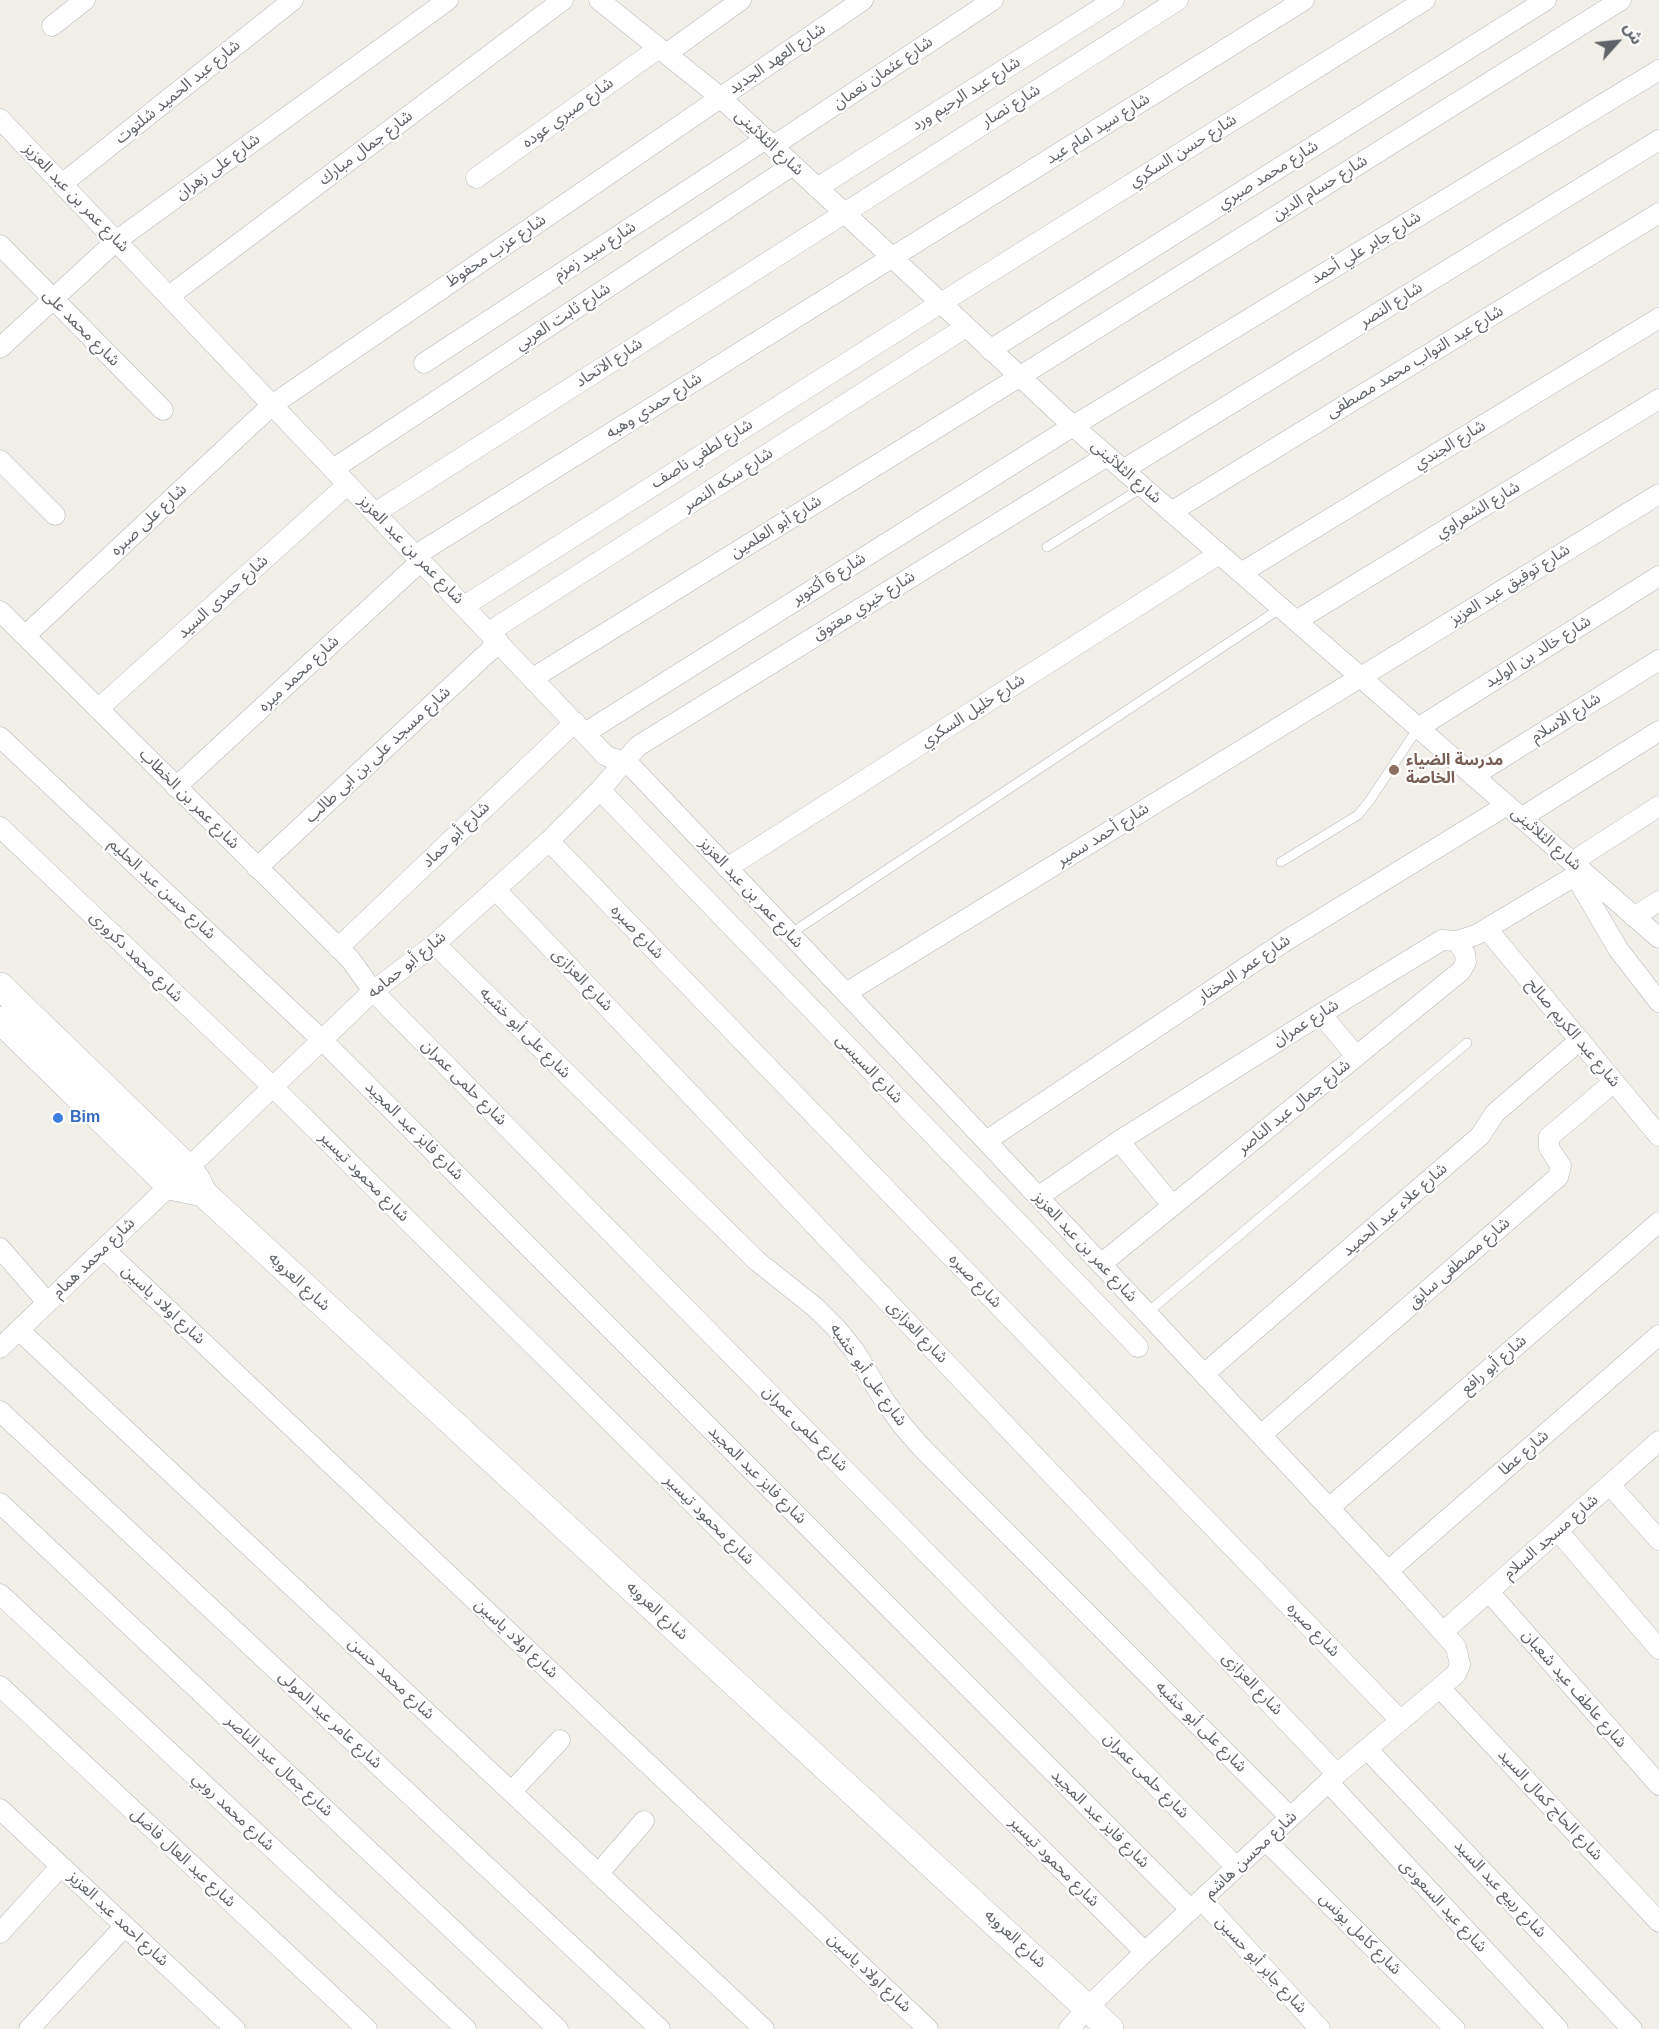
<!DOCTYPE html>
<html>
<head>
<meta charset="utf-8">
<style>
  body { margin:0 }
  #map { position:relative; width:1659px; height:2029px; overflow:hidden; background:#f1efe8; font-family:Helvetica,"Noto Sans Arabic",sans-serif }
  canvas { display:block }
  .north { position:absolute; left:1587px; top:12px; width:60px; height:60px; -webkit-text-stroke:4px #fff; paint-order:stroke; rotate:63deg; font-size:16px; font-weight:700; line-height:24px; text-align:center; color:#5f6368 }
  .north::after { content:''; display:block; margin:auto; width:21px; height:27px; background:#5f6368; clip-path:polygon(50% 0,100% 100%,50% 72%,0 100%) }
</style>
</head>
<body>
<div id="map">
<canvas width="1659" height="2029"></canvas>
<div class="north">ش</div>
</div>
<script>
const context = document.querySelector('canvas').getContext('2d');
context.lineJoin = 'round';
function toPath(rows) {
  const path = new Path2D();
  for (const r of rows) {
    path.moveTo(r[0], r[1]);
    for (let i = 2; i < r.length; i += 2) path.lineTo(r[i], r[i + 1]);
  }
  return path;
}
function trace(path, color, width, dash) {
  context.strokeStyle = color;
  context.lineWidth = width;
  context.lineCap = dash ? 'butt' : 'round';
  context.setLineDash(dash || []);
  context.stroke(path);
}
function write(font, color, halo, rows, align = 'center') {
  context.font = font + ' Helvetica,"Noto Sans Arabic",sans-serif';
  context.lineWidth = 4.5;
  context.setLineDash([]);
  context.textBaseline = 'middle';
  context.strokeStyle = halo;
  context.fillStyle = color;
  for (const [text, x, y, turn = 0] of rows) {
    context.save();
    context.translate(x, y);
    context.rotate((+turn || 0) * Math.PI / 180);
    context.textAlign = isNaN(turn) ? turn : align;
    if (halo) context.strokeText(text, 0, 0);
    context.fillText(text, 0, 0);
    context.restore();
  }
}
const lane = toPath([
  [1047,547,1143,487],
  [1281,862,1358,815,1370,800,1418,728],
  [790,934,1281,608],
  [1147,1313,1467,1043]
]);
const street = toPath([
  [599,0,720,97,1073,426,1659,938],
  [52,26,85,0],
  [666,54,741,0],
  [0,119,605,755,611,758,621,760,631,766,986,1141,1388,1571,1456,1647,1460,1665,1456,1674,1337,1774,1145,1952,1088,2007,1069,2029],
  [773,146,993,0],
  [476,178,659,48],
  [62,184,293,0],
  [817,188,1114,0],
  [0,245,163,410],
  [169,296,563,0],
  [0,348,116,241,448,0],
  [990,350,1546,0],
  [424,363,766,139],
  [0,460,55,515],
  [333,469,793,165],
  [1123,470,1659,140],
  [1171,512,1659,213],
  [375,513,1178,0],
  [416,555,1304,0],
  [1241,573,1659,318],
  [464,606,941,303,1425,0],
  [0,611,350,959,373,991,1236,1867],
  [1296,621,1659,399],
  [489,632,966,327],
  [25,636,272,405,863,0],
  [533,678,1019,377,1621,0],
  [98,709,348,484],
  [1418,728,1659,576],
  [585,733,1073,426,1659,70],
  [0,737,323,1041,1191,1910],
  [1473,776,1659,660],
  [176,787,421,561],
  [600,790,1138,1347],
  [1521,818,1659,731],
  [0,827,273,1087,1145,1952],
  [549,841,1401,1721],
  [1572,862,1659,806],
  [257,868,499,642],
  [727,868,1219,554],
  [1576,877,1618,949,1659,1002],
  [496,890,1337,1774],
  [1634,917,1659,901],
  [1487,929,1659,1136],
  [435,944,757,1261,816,1308,836,1328,854,1350,884,1400,902,1425,922,1448,1290,1817],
  [338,948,575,722],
  [846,993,1659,494],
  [1321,1014,1356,1056],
  [986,1141,1287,940,1507,805],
  [1119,1141,1172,1205],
  [1038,1197,1119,1141,1321,1014,1442,940,1457,941,1476,935,1583,871],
  [0,1248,47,1302],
  [104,1249,928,2029],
  [1101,1264,1461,971,1466,962,1465,954,1457,941],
  [19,1330,764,2029],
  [0,1348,373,991,435,944,549,841,600,790,638,746,1107,456],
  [1204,1374,1480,1136,1495,1113,1580,1040],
  [0,1411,660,2029],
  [1261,1435,1558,1177,1561,1166,1549,1148,1549,1137,1614,1082],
  [1610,1485,1659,1540],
  [0,1503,558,2029],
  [1329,1508,1659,1222],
  [1558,1531,1659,1649],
  [1388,1571,1659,1335],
  [1489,1592,1659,1785],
  [0,1594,466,2029],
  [1443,1632,1659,1441],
  [0,1686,367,2029],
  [1440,1688,1659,1922],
  [1367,1749,1632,2029],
  [1328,1782,1558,2029],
  [511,1792,560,1740],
  [0,1809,235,2029],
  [1265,1840,1455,2029],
  [598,1874,644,1821],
  [1202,1900,1320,2029],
  [0,1933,61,1866],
  [29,2029,125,1926]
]);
const secondary = toPath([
  [0,986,188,1168,197,1180,203,1193,1110,2029],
  [0,1020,170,1186,203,1193]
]);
trace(lane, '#b5b8bc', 10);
trace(street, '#b5b8bc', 21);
trace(secondary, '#b6babf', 28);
trace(lane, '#fff', 9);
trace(street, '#fff', 20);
trace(secondary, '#fff', 27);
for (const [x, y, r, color] of [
  [1394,770,6,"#8d6e63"],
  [58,1118,6,"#3f7fe0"]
]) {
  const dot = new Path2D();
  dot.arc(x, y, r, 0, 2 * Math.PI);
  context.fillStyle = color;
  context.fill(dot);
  trace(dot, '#fff', 2);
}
write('16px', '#5f6368', '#fff', [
  ["شارع العهد الجديد",777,59,-34],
  ["شارع عثمان نعمان",883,73,-34],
  ["شارع عبد الحميد شلتوت",178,92,-39],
  ["شارع عبد الرحيم ورد",966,94,-32],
  ["شارع نصار",1011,106,-32],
  ["شارع صبري عوده",568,113,-36],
  ["شارع سيد امام عيد",1098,129,-32],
  ["شارع الثلاثينى",769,143,43],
  ["شارع جمال مبارك",366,148,-37],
  ["شارع حسن السكري",1183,151,-32],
  ["شارع على زهران",218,167,-36],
  ["شارع محمد صبري",1268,175,-32],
  ["شارع حسام الدين",1320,188,-32],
  ["شارع عمر بن عبد العزيز",76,198,46],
  ["شارع جابر علي أحمد",1366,248,-31],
  ["شارع عزب محفوظ",496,251,-34],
  ["شارع سيد زمزم",595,251,-33],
  ["شارع النصر",1391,305,-32],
  ["شارع ثابت العربي",563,317,-33],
  ["شارع محمد على",81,328,45],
  ["شارع عبد التواب محمد مصطفى",1415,362,-31],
  ["شارع الاتحاد",609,363,-33],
  ["شارع حمدي وهبه",654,406,-32],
  ["شارع الجندي",1450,445,-31],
  ["شارع لطفي ناصف",702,454,-32],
  ["شارع الثلاثينى",1126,472,41],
  ["شارع سكه النصر",728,480,-33],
  ["شارع الشعراوي",1478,510,-31],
  ["شارع على صبره",149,520,-43],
  ["شارع أبو العلمين",776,527,-32],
  ["شارع عمر بن عبد العزيز",411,550,46],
  ["شارع 6 أكتوبر",829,579,-32],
  ["شارع توفيق عبد العزيز",1510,585,-32],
  ["شارع حمدى السيد",223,597,-42],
  ["شارع خيري معتوق",864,606,-32],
  ["شارع خالد بن الوليد",1538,652,-32],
  ["شارع محمد ميره",299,674,-43],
  ["شارع خليل السكري",973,711,-33],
  ["شارع الاسلام",1566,718,-32],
  ["شارع مسجد على بن ابى طالب",378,755,-43],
  ["شارع عمر بن الخطاب",189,799,45],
  ["شارع أبو حماد",456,835,-44],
  ["شارع أحمد سمير",1103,835,-32],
  ["شارع الثلاثينى",1546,839,41],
  ["شارع حسن عبد الحليم",162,889,43],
  ["شارع عمر بن عبد العزيز",751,893,47],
  ["شارع صبره",637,932,46],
  ["شارع محمد دكرورى",136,957,44],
  ["شارع أبو حمامه",407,965,-39],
  ["شارع عمر المختار",1244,969,-34],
  ["شارع العزازى",582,980,46],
  ["شارع عمران",1306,1023,-32],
  ["شارع على أبو خشبه",525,1033,45],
  ["شارع عبد الكريم صالح",1573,1033,50],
  ["شارع السيسى",869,1069,46],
  ["شارع حلمى عمران",464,1083,45],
  ["شارع جمال عبد الناصر",1294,1107,-39],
  ["شارع فايز عبد المجيد",414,1131,45],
  ["شارع محمود تيسير",364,1177,45],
  ["شارع علاء عبد الحميد",1395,1210,-41],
  ["شارع عمر بن عبد العزيز",1085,1247,47],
  ["شارع محمد همام",94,1258,-44],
  ["شارع مصطفى سابق",1459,1263,-41],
  ["شارع صبره",975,1281,46],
  ["شارع العروبه",299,1282,43],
  ["شارع اولاد ياسين",163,1305,43],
  ["شارع العزازى",917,1332,46],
  ["شارع أبو رافع",1494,1365,-41],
  ["شارع على أبو خشبه",868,1375,55],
  ["شارع حلمى عمران",805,1429,45],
  ["شارع عطا",1524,1453,-41],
  ["شارع فايز عبد المجيد",757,1475,45],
  ["شارع محمود تيسير",709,1520,45],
  ["شارع مسجد السلام",1551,1537,-41],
  ["شارع العروبه",657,1611,43],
  ["شارع صبره",1313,1630,46],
  ["شارع اولاد ياسين",516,1639,43],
  ["شارع محمد حسن",391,1679,43],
  ["شارع العزازى",1252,1684,46],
  ["شارع عاطف عيد شعبان",1574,1689,49],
  ["شارع عامر عبد المولى",330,1720,43],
  ["شارع على أبو خشبه",1201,1727,45],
  ["شارع جمال عبد الناصر",279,1766,43],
  ["شارع حلمى عمران",1146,1776,45],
  ["شارع الحاج كمال السيد",1550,1805,47],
  ["شارع محمد روبي",233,1812,43],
  ["شارع فايز عبد المجيد",1100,1819,45],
  ["شارع محسن هاشم",1251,1855,-43],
  ["شارع عبد العال فاضل",183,1858,43],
  ["شارع محمود تيسير",1054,1862,45],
  ["شارع ربيع عبد السيد",1500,1889,47],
  ["شارع عيد السعودى",1443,1906,47],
  ["شارع احمد عبد العزيز",118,1919,43],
  ["شارع كامل يونس",1360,1934,45],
  ["شارع العروبه",1015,1939,43],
  ["شارع جابر أبو حسين",1261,1965,47],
  ["شارع اولاد ياسين",869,1973,43]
]);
write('bold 16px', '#785e54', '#fff', [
  ["مدرسة الضياء",1406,761],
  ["الخاصة",1406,779]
], 'left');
write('bold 16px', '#366cbe', '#fff', [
  ["Bim",70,1118]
], 'left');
</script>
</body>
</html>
